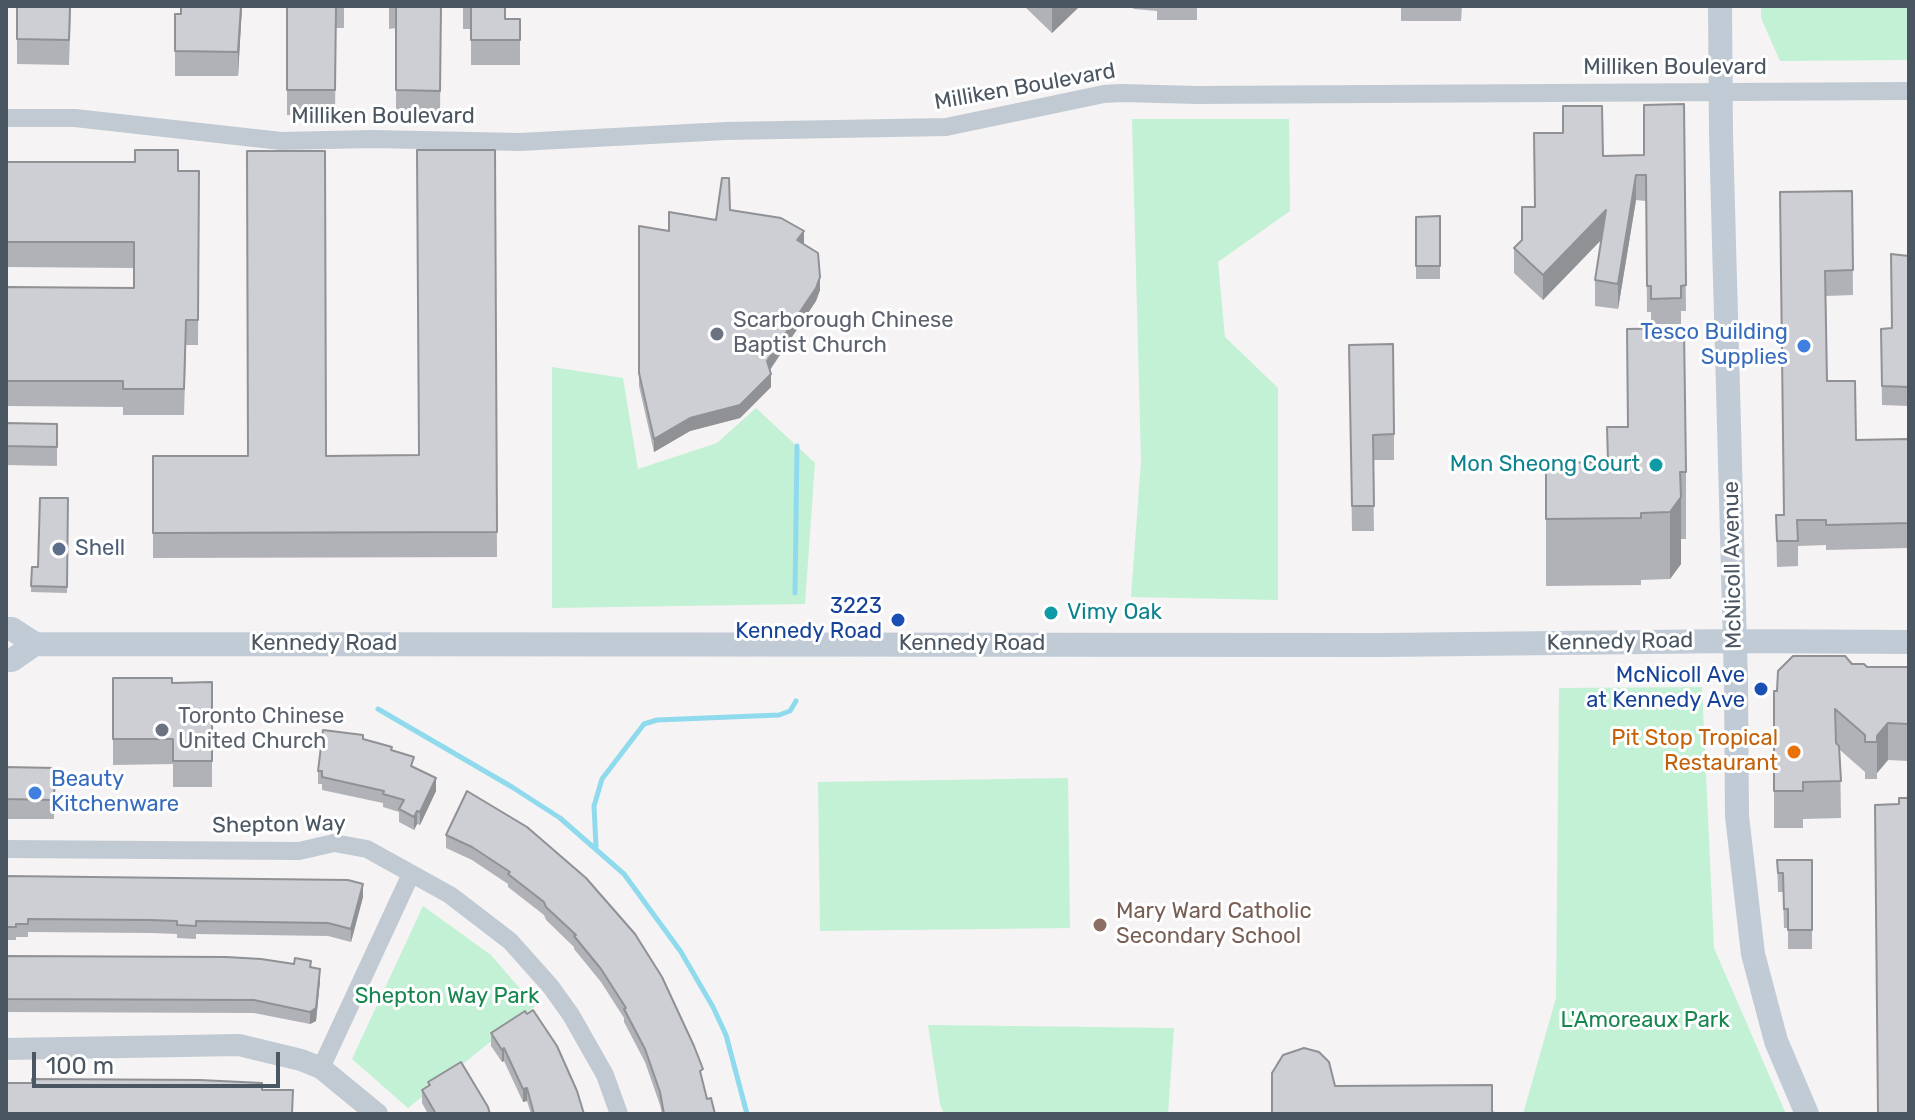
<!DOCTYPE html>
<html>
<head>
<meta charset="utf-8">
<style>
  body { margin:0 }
  #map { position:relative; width:1915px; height:1120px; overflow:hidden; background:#f5f3f3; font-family:Rubik,sans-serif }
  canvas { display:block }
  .frame { position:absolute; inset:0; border:8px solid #4a5661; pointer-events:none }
  .scale { position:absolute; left:32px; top:1052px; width:248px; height:36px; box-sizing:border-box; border:4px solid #4a5661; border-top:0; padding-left:10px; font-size:24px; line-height:28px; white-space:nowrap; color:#4a5661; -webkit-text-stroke:6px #fff; paint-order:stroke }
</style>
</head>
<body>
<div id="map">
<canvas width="1915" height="1120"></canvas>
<div class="frame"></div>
<div class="scale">100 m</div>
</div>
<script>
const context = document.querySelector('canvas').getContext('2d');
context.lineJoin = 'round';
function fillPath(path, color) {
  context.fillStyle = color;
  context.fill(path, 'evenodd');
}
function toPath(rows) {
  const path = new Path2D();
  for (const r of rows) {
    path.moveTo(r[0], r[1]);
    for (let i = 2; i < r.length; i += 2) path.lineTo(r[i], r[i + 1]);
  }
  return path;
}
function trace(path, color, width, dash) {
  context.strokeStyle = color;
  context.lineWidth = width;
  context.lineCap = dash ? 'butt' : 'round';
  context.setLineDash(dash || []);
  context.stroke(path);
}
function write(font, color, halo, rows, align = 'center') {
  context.font = font + ' Rubik,sans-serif';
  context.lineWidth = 6;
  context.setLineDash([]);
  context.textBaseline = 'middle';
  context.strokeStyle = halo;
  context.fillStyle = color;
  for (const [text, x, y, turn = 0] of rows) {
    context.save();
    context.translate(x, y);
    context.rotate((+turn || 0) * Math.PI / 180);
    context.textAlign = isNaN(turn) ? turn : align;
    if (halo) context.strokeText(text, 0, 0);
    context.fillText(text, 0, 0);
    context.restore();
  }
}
fillPath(toPath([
  [1761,6,1909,6,1909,60,1780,61,1761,18],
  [1132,119,1289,119,1290,211,1218,262,1225,337,1278,388,1278,600,1131,597,1141,461],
  [552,367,623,378,638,469,717,443,756,408,815,463,805,604,552,608],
  [1702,687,1714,948,1786,1114,1523,1114,1556,998,1559,688],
  [1068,778,1070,928,820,931,818,782],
  [423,906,491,955,535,1006,408,1108,352,1059],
  [928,1025,1174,1028,1168,1114,944,1114,940,1104]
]), '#c3f1d5');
trace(toPath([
  [795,593,797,446],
  [378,709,512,787,560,818,624,874,681,952,713,1007,726,1035,747,1114],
  [596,846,594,806,602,779,644,724,657,720,779,715,790,711,796,701]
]), '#90daee', 5);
trace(toPath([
  [6,118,75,118,281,141,372,139,520,142,726,131,946,127,1104,94,1121,93,1197,95,1909,91],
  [6,849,299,851,334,843,367,849,450,895,510,941,551,987,571,1015,605,1075,619,1114],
  [321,1068,411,874]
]), '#c1cad2', 18);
trace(toPath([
  [6,1049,239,1045,301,1060,321,1068,377,1114]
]), '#c1cad2', 22);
trace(toPath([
  [1720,6,1721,133,1736,682,1737,816,1753,954,1776,1041,1807,1114],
  [6,629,12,629,35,644],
  [6,660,12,660,35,644,1382,645,1735,641,1909,642]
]), '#c1cbd6', 24);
fillPath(toPath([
  [17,6,71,6,69,65,17,64],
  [181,6,242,6,238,76,175,76,175,14,181,14],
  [287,6,344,6,344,28,336,28,335,115,287,115],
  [389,6,441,6,440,116,396,116,396,28,389,29],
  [463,6,505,6,505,19,520,19,520,65,471,65,471,29,463,29],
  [1024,6,1080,6,1052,33],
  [1130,6,1261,6,1197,7,1197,20,1157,20,1157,11,1134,9],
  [1401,6,1462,6,1461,21,1401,21],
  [1684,104,1686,311,1681,311,1681,324,1651,324,1651,312,1647,312,1646,201,1636,200,1618,309,1595,306,1595,280,1601,240,1543,300,1514,273,1514,248,1522,240,1563,133,1603,156,1644,155],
  [495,150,497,557,153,558,153,456,418,455],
  [6,162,199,171,198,345,186,345,184,415,123,415,123,407,6,406,6,287,134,288,134,268,6,267],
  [1852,191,1853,295,1826,296,1827,381,1856,440,1909,439,1909,548,1826,550,1826,545,1798,546,1798,566,1777,567,1776,515,1784,515,1780,192],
  [730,210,804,244,820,290,816,301,770,370,771,387,740,418,690,431,654,452,639,386,639,226,669,231,716,220],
  [1440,216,1440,279,1416,279,1416,217],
  [1909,256,1909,406,1882,405,1881,329,1892,328],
  [1627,329,1686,472,1686,539,1681,539,1681,564,1670,579,1641,580,1641,585,1546,586,1546,463,1607,462,1627,427],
  [1349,345,1394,434,1394,460,1373,460,1374,531,1352,531],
  [6,423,57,424,57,466,6,465],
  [68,498,67,593,31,592,31,586,38,567],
  [1852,664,1867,667,1909,667,1909,761,1888,760,1877,773,1877,779,1865,779,1865,772,1840,750,1841,818,1803,819,1803,828,1774,828,1774,691,1777,691],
  [113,678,172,683,212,682,212,787,173,787,173,764,113,765],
  [363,739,392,751,414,767,436,791,420,825,417,824,414,830,399,822,399,812,383,807,383,803,322,790,322,784,318,784,318,771],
  [6,767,55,768,54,819,6,819],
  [467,791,703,1082,707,1099,715,1114,662,1114,660,1105,645,1062,624,1022,624,1018,601,982,574,949,574,947,546,920,544,915,508,887,508,884,472,860,446,848,446,835],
  [1777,860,1812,860,1812,949,1788,949,1788,928,1784,928,1783,892,1778,892],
  [6,876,363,897,351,942,328,936,196,934,196,939,177,938,177,934,151,933,28,932,28,937,16,937,16,940,6,940],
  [6,956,294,964,311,967,320,981,316,1021,310,1024,254,1013,6,1012],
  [491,1033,584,1114,531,1114,527,1101,523,1102,504,1061,502,1062,491,1046],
  [428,1082,490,1114,428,1114,422,1103,422,1090,428,1086]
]), '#b0b2b7');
fillPath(toPath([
  [241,6,242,6,238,76,238,52],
  [1053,6,1080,6,1052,33,1052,7],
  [1636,175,1636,200,1618,309,1618,284],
  [1606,210,1606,235,1543,300,1543,275],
  [804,231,804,244,797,240],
  [820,277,820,290,816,301,767,374,767,361],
  [771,374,771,387,740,418,690,431,654,452,654,439],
  [1681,497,1681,564,1670,579,1670,512],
  [1888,723,1888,760,1877,773,1877,736],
  [436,778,436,791,420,825,420,812],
  [417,811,417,824,414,830,414,817],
  [363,884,363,897,351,942,351,929],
  [320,969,320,981,316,1021,310,1024,310,1012],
  [504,1048,504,1061,502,1062,502,1050],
  [527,1088,527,1101,523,1102,523,1089]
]), '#909195');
const building = toPath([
  [17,6,70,6,69,40,17,39,17,6],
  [181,6,241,6,238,52,175,51,175,14,181,14,181,6],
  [287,6,336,6,335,90,287,90,287,6],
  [396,6,441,6,440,91,396,90,396,6],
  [471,6,505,6,505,19,520,19,520,40,471,40,471,6],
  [1684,104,1686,285,1681,286,1681,298,1651,299,1651,286,1647,286,1646,175,1636,175,1618,284,1595,280,1606,210,1543,275,1514,248,1522,240,1522,207,1535,207,1534,133,1563,133,1563,106,1602,106,1603,156,1644,155,1644,105,1684,104],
  [135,150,178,150,178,171,199,171,198,320,186,320,184,389,123,389,123,381,6,381,6,287,134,288,134,242,6,242,6,162,135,162,135,150],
  [417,150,495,150,497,532,153,533,153,456,248,456,247,151,325,151,326,456,419,455,417,150],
  [722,178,729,178,730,210,781,218,804,231,797,240,818,253,820,277,816,288,767,361,771,374,740,405,690,418,654,439,639,373,639,226,669,231,669,212,716,220,722,178],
  [1852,191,1853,270,1825,271,1827,381,1855,381,1856,440,1909,439,1909,523,1826,525,1826,520,1797,520,1798,541,1777,541,1776,515,1784,515,1780,192,1852,191],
  [1440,216,1440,266,1416,266,1416,217,1440,216],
  [1891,254,1909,256,1909,387,1882,386,1881,329,1892,328,1891,254],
  [1684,328,1686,472,1680,472,1681,497,1670,512,1641,513,1641,518,1546,519,1546,463,1608,462,1607,427,1628,427,1627,329,1684,328],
  [1393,344,1394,434,1373,435,1374,506,1352,506,1349,345,1393,344],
  [6,423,57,424,57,447,6,446,6,423],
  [40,498,68,498,67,587,31,586,32,567,38,567,40,498],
  [1793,656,1845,656,1852,664,1864,664,1867,667,1909,667,1909,724,1888,723,1877,736,1877,742,1865,742,1865,735,1835,709,1836,743,1839,746,1841,781,1803,782,1803,791,1774,791,1774,691,1777,691,1778,671,1793,656],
  [113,678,172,678,172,683,212,682,212,761,173,761,173,739,113,739,113,678],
  [323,730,363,735,363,739,392,747,391,750,414,757,411,766,436,778,420,812,417,811,414,817,399,809,404,800,383,794,384,791,322,777,322,771,318,771,323,730],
  [6,767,55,768,54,800,6,799,6,767],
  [467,791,527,827,586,878,635,934,662,977,694,1046,703,1069,700,1071,707,1099,711,1098,715,1114,664,1114,660,1092,645,1049,624,1009,626,1008,601,969,574,936,576,935,546,907,544,902,508,874,510,872,472,847,446,835,467,791],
  [1899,798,1909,798,1909,1114,1878,1114,1875,805,1899,804,1899,798],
  [1777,860,1812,860,1812,930,1788,930,1788,909,1784,909,1783,873,1778,873,1777,860],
  [6,876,348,880,363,884,351,929,328,923,196,921,196,926,177,925,177,921,151,920,28,919,28,924,16,924,16,927,6,927,6,876],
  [6,956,226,957,261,959,294,964,295,958,311,961,310,967,320,969,316,1008,310,1012,254,1000,6,999,6,956],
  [533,1010,557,1046,577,1091,584,1114,534,1114,527,1088,523,1089,504,1048,502,1050,491,1033,525,1011,527,1014,533,1010],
  [1304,1048,1319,1052,1329,1062,1335,1086,1492,1085,1492,1111,1494,1114,1272,1114,1272,1073,1283,1055,1304,1048],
  [461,1062,488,1107,490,1114,436,1114,422,1090,430,1085,428,1082,461,1062],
  [32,1079,200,1080,262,1083,262,1090,293,1090,292,1114,6,1114,6,1083,32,1083,32,1079]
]);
fillPath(building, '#cdcfd5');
trace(building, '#909195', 2);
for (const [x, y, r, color] of [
  [717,334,8,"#6b7280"],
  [1804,346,8,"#3f7fe0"],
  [1656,465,8,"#0f9aa8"],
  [59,549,8,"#5c6f8a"],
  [1051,613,8,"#0f9aa8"],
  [898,620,8,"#1a4fb4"],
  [1761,689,8,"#1a4fb4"],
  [162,730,8,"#6b7280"],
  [1794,752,8,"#e8710a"],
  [35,793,8,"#3f7fe0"],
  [1100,925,8,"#8d6e63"]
]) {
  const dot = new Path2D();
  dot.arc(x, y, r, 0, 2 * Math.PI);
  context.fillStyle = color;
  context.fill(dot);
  trace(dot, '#fff', 3);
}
write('22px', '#4a5661', '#fff', [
  ["Milliken Boulevard",1675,68],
  ["Milliken Boulevard",1025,87,-10],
  ["Milliken Boulevard",383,117],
  ["McNicoll Avenue",1733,565,-91],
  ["Kennedy Road",1620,642,-1],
  ["Kennedy Road",324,644],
  ["Kennedy Road",972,644],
  ["Shepton Way",279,825,-1]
]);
write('22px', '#5b616d', '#fff', [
  ["Scarborough Chinese",733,321],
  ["Baptist Church",733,346],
  ["Toronto Chinese",178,717],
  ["United Church",178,742]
], 'left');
write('22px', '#366cbe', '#fff', [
  ["Tesco Building",1788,333],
  ["Supplies",1788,358],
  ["Beauty",51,780,"left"],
  ["Kitchenware",51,805,"left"]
], 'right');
write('22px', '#0d838f', '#fff', [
  ["Mon Sheong Court",1640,465],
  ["Vimy Oak",1067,613,"left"]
], 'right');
write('22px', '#4e5e75', '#fff', [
  ["Shell",75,549]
], 'left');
write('22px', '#164399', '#fff', [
  ["3223",882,607],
  ["Kennedy Road",882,632],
  ["McNicoll Ave",1745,676],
  ["at Kennedy Ave",1745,701]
], 'right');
write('22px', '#c56008', '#fff', [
  ["Pit Stop Tropical",1778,739],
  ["Restaurant",1778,764]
], 'right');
write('22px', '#785e54', '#fff', [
  ["Mary Ward Catholic",1116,912],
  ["Secondary School",1116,937]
], 'left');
write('22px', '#17864f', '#fff', [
  ["Shepton Way Park",447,997],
  ["L'Amoreaux Park",1645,1021]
]);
</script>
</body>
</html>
